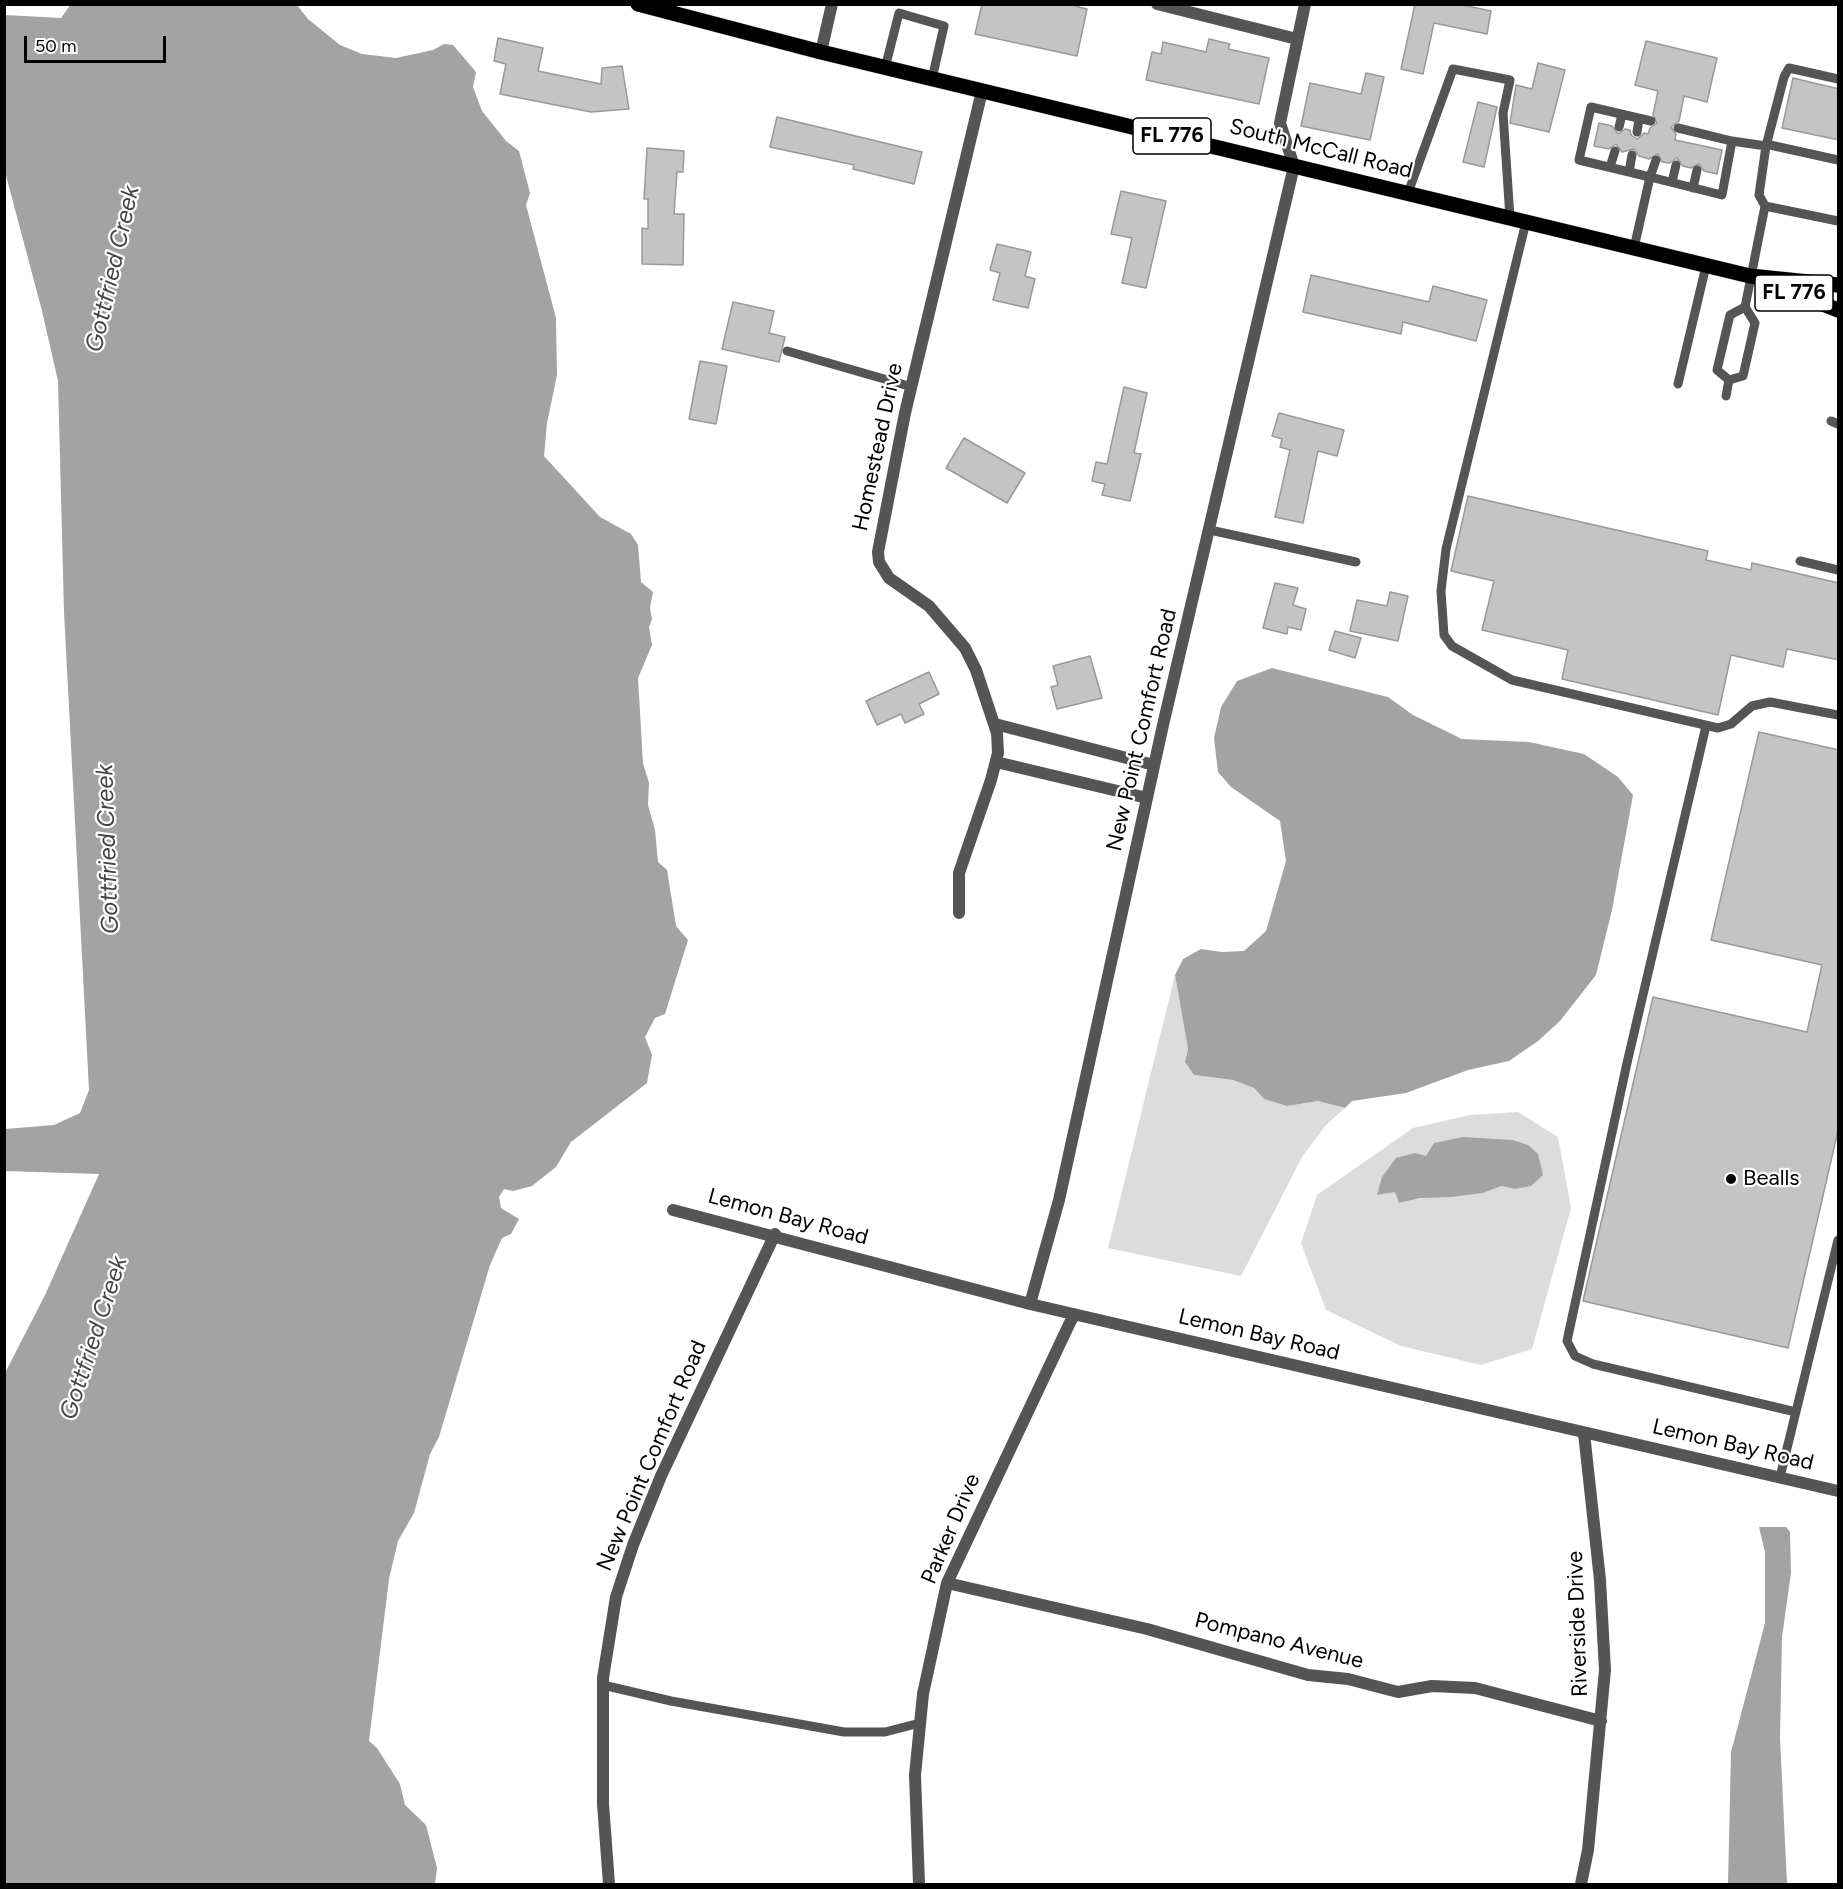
<!DOCTYPE html>
<html>
<head>
<meta charset="utf-8">
<style>
  body { margin:0 }
  #map { position:relative; width:1843px; height:1889px; overflow:hidden; background:#fff; font-family:Figtree,sans-serif }
  canvas { display:block }
  .frame { position:absolute; inset:0; border:6px solid #000; pointer-events:none }
  .scale { position:absolute; left:24px; top:36px; width:142px; height:27px; box-sizing:border-box; border:3px solid #000; border-top:0; padding-left:8px; font-size:18px; line-height:21px; white-space:nowrap; color:#000; -webkit-text-stroke:4px #fff; paint-order:stroke }
</style>
</head>
<body>
<div id="map">
<canvas width="1843" height="1889"></canvas>
<div class="frame"></div>
<div class="scale">50 m</div>
</div>
<script>
const context = document.querySelector('canvas').getContext('2d');
context.lineJoin = 'round';
function fillPath(path, color) {
  context.fillStyle = color;
  context.fill(path, 'evenodd');
}
function toPath(rows) {
  const path = new Path2D();
  for (const r of rows) {
    path.moveTo(r[0], r[1]);
    for (let i = 2; i < r.length; i += 2) path.lineTo(r[i], r[i + 1]);
  }
  return path;
}
function trace(path, color, width, dash) {
  context.strokeStyle = color;
  context.lineWidth = width;
  context.lineCap = dash ? 'butt' : 'round';
  context.setLineDash(dash || []);
  context.stroke(path);
}
function write(font, color, halo, rows, align = 'center') {
  context.font = font + ' Figtree,sans-serif';
  context.lineWidth = 4.5;
  context.setLineDash([]);
  context.textBaseline = 'middle';
  context.strokeStyle = halo;
  context.fillStyle = color;
  for (const [text, x, y, turn = 0] of rows) {
    context.save();
    context.translate(x, y);
    context.rotate((+turn || 0) * Math.PI / 180);
    context.textAlign = isNaN(turn) ? turn : align;
    if (halo) context.strokeText(text, 0, 0);
    context.fillText(text, 0, 0);
    context.restore();
  }
}
fillPath(toPath([
  [1175,975,1188,1049,1185,1062,1194,1075,1233,1080,1254,1088,1264,1099,1287,1106,1318,1101,1345,1108,1326,1125,1302,1157,1241,1276,1108,1248],
  [1518,1112,1558,1137,1571,1208,1532,1349,1481,1365,1401,1346,1326,1310,1301,1243,1317,1195,1413,1128,1470,1115],
  [1427,1156,1515,1189,1503,1186,1483,1193,1420,1198,1399,1203,1396,1192]
]), '#dcdcdc');
fillPath(toPath([
  [71,4,297,5,308,19,340,45,362,54,396,58,433,50,444,44,453,45,476,72,473,87,482,111,506,141,519,151,530,193,526,205,556,318,557,375,547,423,544,456,600,517,631,534,638,545,641,582,653,592,650,608,652,619,649,627,652,645,638,678,643,763,649,783,648,805,655,830,658,862,667,870,676,926,688,940,665,1014,655,1018,645,1037,652,1055,647,1083,571,1142,556,1167,532,1186,513,1191,504,1189,499,1197,501,1208,519,1219,511,1234,502,1238,490,1265,439,1437,430,1454,414,1513,398,1541,389,1579,369,1741,377,1748,400,1784,405,1805,426,1825,437,1868,435,1884,5,1884,5,1373,45,1295,99,1174,4,1171,5,1129,54,1125,80,1113,89,1090,64,612,58,381,42,311,4,168,5,15,61,18],
  [1272,668,1388,697,1413,715,1462,739,1529,742,1584,754,1618,777,1633,795,1612,910,1596,975,1560,1021,1538,1041,1509,1061,1468,1070,1406,1093,1352,1101,1345,1108,1318,1101,1287,1106,1264,1099,1254,1088,1233,1080,1194,1075,1185,1062,1188,1049,1175,975,1183,959,1201,949,1222,952,1244,951,1266,931,1286,861,1280,821,1231,787,1218,772,1214,738,1221,707,1237,681],
  [1463,1137,1513,1140,1528,1145,1538,1154,1543,1175,1531,1186,1515,1189,1502,1186,1483,1193,1451,1197,1420,1198,1399,1203,1395,1192,1377,1195,1382,1177,1396,1158,1415,1153,1426,1156,1434,1143],
  [1759,1527,1786,1527,1790,1532,1791,1573,1782,1637,1780,1738,1787,1884,1728,1884,1731,1752,1765,1623,1765,1552]
]), '#a3a3a3');
const building = toPath([
  [982,4,1067,4,1087,9,1077,56,975,34,982,4],
  [1415,4,1458,4,1491,11,1487,34,1434,23,1423,74,1401,69,1415,4],
  [498,38,543,48,538,71,601,84,602,68,622,66,629,109,591,112,500,94,506,64,494,61,498,38],
  [1209,39,1230,44,1228,49,1269,58,1259,104,1146,80,1152,52,1161,54,1163,42,1206,52,1209,39],
  [1646,41,1717,58,1707,102,1684,96,1679,121,1671,127,1676,134,1675,140,1722,150,1717,174,1704,171,1699,164,1691,168,1683,166,1677,158,1670,163,1662,162,1658,154,1649,159,1639,156,1634,149,1622,152,1616,144,1609,149,1594,146,1599,123,1612,126,1618,134,1625,129,1630,130,1631,135,1637,139,1644,133,1648,134,1650,128,1657,123,1653,115,1658,91,1635,85,1646,41],
  [1538,63,1565,70,1549,132,1510,123,1516,85,1532,89,1538,63],
  [1366,73,1384,77,1370,140,1301,126,1310,83,1361,94,1366,73],
  [1793,78,1839,89,1839,140,1782,128,1793,78],
  [1478,102,1497,107,1484,167,1463,162,1478,102],
  [777,117,922,152,914,184,853,169,854,165,770,147,777,117],
  [647,148,684,151,683,172,677,172,674,214,684,214,683,265,642,264,642,228,648,229,648,199,644,199,647,148],
  [1121,191,1166,201,1146,288,1122,283,1132,238,1111,234,1121,191],
  [997,244,1031,252,1025,276,1035,279,1028,308,993,300,1000,273,990,270,997,244],
  [1311,275,1429,302,1433,286,1487,300,1476,341,1403,322,1401,334,1303,312,1311,275],
  [733,302,774,311,769,333,785,337,779,362,722,349,733,302],
  [700,361,727,366,716,424,689,419,700,361],
  [1124,387,1147,393,1134,453,1141,454,1130,501,1102,495,1105,484,1092,481,1096,462,1107,464,1124,387],
  [1279,413,1344,430,1337,456,1318,451,1303,523,1275,517,1290,450,1280,447,1282,439,1272,436,1279,413],
  [964,438,1025,473,1007,503,946,468,964,438],
  [1468,496,1708,551,1706,560,1751,570,1752,563,1839,583,1839,660,1787,649,1783,667,1731,655,1718,715,1562,679,1568,650,1482,630,1494,581,1451,571,1468,496],
  [1275,583,1298,588,1293,605,1306,609,1301,630,1288,627,1287,634,1263,628,1275,583],
  [1390,592,1408,596,1398,641,1350,631,1357,600,1387,606,1390,592],
  [1335,631,1361,638,1355,658,1329,650,1335,631],
  [1090,656,1102,698,1057,709,1051,687,1058,685,1053,666,1090,656],
  [929,672,939,694,919,704,924,714,905,723,901,714,877,725,866,701,929,672],
  [1759,732,1839,750,1839,1126,1788,1348,1583,1301,1653,997,1807,1032,1822,965,1711,940,1759,732]
]);
fillPath(building, '#c4c4c4');
trace(building, '#999', 1.5);
const primary = toPath([
  [638,4,821,52,1750,276,1838,285],
  [1769,283,1838,310]
]);
trace(primary, '#dbdbdb', 16);
trace(toPath([
  [885,68,899,13,944,26,932,79],
  [1619,127,1622,115],
  [1637,132,1639,119],
  [1732,141,1766,146,1784,77,1789,68,1838,79],
  [1656,160,1650,177,1722,195,1732,141,1678,128],
  [1610,167,1615,151],
  [1629,172,1632,155],
  [1672,182,1676,165],
  [1693,188,1697,170],
  [1408,193,1453,69,1510,80,1503,113,1510,218],
  [1765,206,1838,221],
  [1526,222,1446,549,1441,591,1444,635,1452,646,1512,680,1718,728,1731,724,1752,706,1770,702,1838,715],
  [1634,248,1650,177,1579,160,1591,107,1651,121],
  [787,351,912,387],
  [1729,380,1743,376,1755,323,1745,307,1765,206,1759,195,1766,146,1770,145,1838,160],
  [1729,380,1717,370,1721,353,1730,315,1745,307],
  [1678,384,1706,266],
  [1726,396,1729,380],
  [1831,421,1838,424],
  [1210,530,1356,562],
  [1800,561,1838,570],
  [1706,726,1627,1063,1567,1341,1575,1356,1593,1364,1796,1412],
  [1780,1477,1838,1240],
  [603,1685,671,1701,844,1732,885,1732,920,1723]
]), '#555', 9);
trace(toPath([
  [1157,4,1297,39],
  [821,52,832,4],
  [995,724,1154,765],
  [996,762,1147,798],
  [959,913,959,873,991,780,998,753,997,733,976,670,965,648,929,606,889,578,879,562,878,552,905,413,982,91],
  [673,1210,1030,1304,1838,1491],
  [1030,1304,1059,1200,1163,725,1294,166,1280,123,1305,4],
  [947,1583,1147,1629,1308,1675,1348,1679,1398,1692,1432,1686,1475,1688,1601,1721],
  [609,1884,603,1804,603,1678,616,1597,633,1545,661,1476,775,1234],
  [919,1884,915,1775,923,1694,947,1583,1074,1314],
  [1581,1884,1588,1850,1605,1670,1600,1580,1584,1433]
]), '#555', 12);
trace(primary, '#000', 15);
for (const [x, y, r, color] of [
  [1731,1179,6,"#000"]
]) {
  const dot = new Path2D();
  dot.arc(x, y, r, 0, 2 * Math.PI);
  context.fillStyle = color;
  context.fill(dot);
  trace(dot, '#fff', 2);
}
for (const [x, y, w] of [
  [1172,136,78],
  [1794,293,78]
]) {
  const box = new Path2D();
  box.roundRect(x - w / 2, y - 18, w, 36, 4.5);
  context.fillStyle = '#fff';
  context.fill(box);
  trace(box, '#000', 1.5);
}
write('bold 21px', '#000', null, [
  ["FL 776",1172,136],
  ["FL 776",1794,293]
]);
write('22px', '#000', '#fff', [
  ["South McCall Road",1321,149,14],
  ["Homestead Drive",878,447,-78],
  ["New Point Comfort Road",1142,730,-77],
  ["Lemon Bay Road",788,1217,15],
  ["Lemon Bay Road",1259,1335,13],
  ["Lemon Bay Road",1733,1445,13],
  ["New Point Comfort Road",652,1456,-67],
  ["Parker Drive",951,1529,-67],
  ["Riverside Drive",1578,1624,-92],
  ["Pompano Avenue",1279,1641,14]
]);
write('22px', '#000', '#fff', [
  ["Bealls",1743,1179]
], 'left');
write('italic 24px', '#444', '#fff', [
  ["Gottfried Creek",113,269,-77],
  ["Gottfried Creek",108,849,-92],
  ["Gottfried Creek",94,1338,-72]
]);
</script>
</body>
</html>
